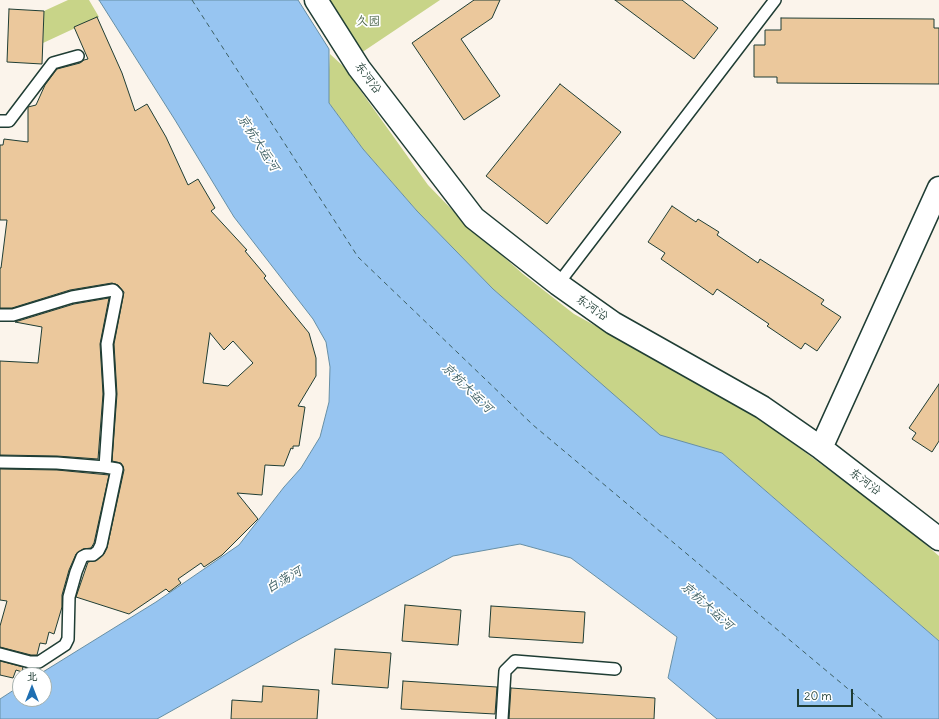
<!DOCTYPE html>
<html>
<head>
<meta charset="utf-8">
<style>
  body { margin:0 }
  #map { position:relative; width:939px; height:719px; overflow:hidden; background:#fbf4eb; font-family:Delius,"LXGW WenKai TC",sans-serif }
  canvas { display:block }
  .north { position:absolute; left:12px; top:667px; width:40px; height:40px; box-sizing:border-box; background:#fff; border:1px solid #a5b1ae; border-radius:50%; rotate:0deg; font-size:11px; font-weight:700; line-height:16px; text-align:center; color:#1f3d34 }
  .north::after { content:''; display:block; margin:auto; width:14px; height:18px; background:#1f6fb2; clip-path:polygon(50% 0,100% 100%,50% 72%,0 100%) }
  .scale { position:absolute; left:797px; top:689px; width:56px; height:18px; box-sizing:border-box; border:2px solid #1f3d34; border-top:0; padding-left:5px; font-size:12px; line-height:14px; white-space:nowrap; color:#1f3d34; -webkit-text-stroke:3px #fff; paint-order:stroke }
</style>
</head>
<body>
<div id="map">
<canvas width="939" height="719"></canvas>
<div class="north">北</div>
<div class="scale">20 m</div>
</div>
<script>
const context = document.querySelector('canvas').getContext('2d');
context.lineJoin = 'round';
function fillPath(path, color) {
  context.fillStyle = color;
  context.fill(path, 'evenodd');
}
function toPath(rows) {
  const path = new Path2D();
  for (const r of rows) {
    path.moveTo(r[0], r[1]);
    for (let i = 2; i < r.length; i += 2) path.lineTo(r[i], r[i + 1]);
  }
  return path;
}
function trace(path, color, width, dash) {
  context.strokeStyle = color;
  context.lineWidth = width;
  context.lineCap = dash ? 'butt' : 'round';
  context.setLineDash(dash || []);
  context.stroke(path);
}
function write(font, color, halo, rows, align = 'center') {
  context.font = font + ' Delius,"LXGW WenKai TC",sans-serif';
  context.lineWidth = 3.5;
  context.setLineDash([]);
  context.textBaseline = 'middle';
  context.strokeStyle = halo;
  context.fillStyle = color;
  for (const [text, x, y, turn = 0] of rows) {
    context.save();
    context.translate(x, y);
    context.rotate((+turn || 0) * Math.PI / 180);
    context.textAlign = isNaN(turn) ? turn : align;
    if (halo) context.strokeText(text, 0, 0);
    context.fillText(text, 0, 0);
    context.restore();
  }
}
fillPath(toPath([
  [68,0,89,0,99,17,43,43,44,11],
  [328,0,440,0,361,53],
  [330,54,343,66,428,185,462,220,523,274,574,314,654,358,767,424,902,524,939,556,939,641,722,453,660,436,493,289,417,211,363,149,329,103,328,86]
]), '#c8d488');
const water = toPath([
  [99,0,298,0,329,49,329,103,363,149,417,211,493,289,660,435,722,453,939,641,939,719,717,719,668,678,677,637,571,558,520,544,453,556,298,640,157,719,0,719,0,699,20,686,20,699,44,699,44,675,38,675,156,602,239,545,284,487,301,468,320,437,329,402,330,367,326,342,313,319,234,217,175,120,99,0]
]);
fillPath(water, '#97c5f1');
trace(water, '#678fa5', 1);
trace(toPath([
  [192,0,358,257,533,425,884,719]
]), '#3d5f63', 1, [5, 4]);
const building = toPath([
  [474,0,500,0,492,18,461,39,500,96,464,120,412,43,474,0],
  [615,0,682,0,718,28,694,59,615,0],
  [9,9,44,11,42,64,7,62,9,9],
  [97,17,122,73,135,111,147,104,166,137,188,185,198,179,215,208,211,211,247,250,245,251,266,276,264,278,309,333,316,358,316,376,298,406,305,407,299,446,293,446,293,449,291,448,284,466,265,465,262,495,237,493,258,519,222,555,204,567,201,563,178,579,181,583,169,592,166,589,129,614,76,597,88,562,97,560,104,554,107,548,124,470,123,466,121,463,112,461,117,394,114,344,124,292,118,285,112,283,70,290,12,308,0,308,0,268,1,268,7,220,0,220,0,145,3,145,4,139,28,142,28,107,36,105,45,85,57,69,80,63,84,60,88,59,74,27,97,17],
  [210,333,224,350,233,341,253,363,228,386,203,383,210,333],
  [781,18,934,19,934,28,939,28,939,84,777,83,777,77,754,77,754,45,765,45,765,30,781,30,781,18],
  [560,84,621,132,547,224,486,176,560,84],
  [672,206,696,222,698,219,719,232,717,235,758,263,760,259,824,300,821,304,841,317,817,351,805,343,801,349,767,326,769,324,717,289,713,295,661,259,665,253,648,242,672,206],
  [109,298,100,344,103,394,98,459,57,456,0,455,0,361,38,363,42,327,15,322,74,304,109,298],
  [939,384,939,441,932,452,912,439,916,433,909,428,939,384],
  [0,469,57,470,109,475,94,543,91,548,83,549,76,554,69,570,62,595,62,607,54,634,49,632,46,644,40,643,37,655,31,655,0,647,0,626,7,601,0,600,0,469],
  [405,605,461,610,458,645,402,641,405,605],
  [491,606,585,612,583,643,489,637,491,606],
  [335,649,391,653,388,688,332,684,335,649],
  [0,661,23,667,22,672,16,670,13,678,0,675,0,661],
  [403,681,497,687,495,714,401,709,403,681],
  [263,686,319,690,317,719,231,719,232,700,262,702,263,686],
  [511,688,655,698,654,719,509,719,511,688]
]);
fillPath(building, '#ebc89c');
trace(building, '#1f3d34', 1);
const lane = toPath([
  [0,121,9,121,53,63,78,56],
  [558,284,775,0],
  [0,315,13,315,72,297,113,290,117,294,107,344,110,394,105,467,57,463,0,462],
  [0,654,30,662,39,662,65,645,68,639,69,597,76,572,82,557,86,555,93,555,98,551,101,545,117,469,105,467],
  [502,719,505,671,515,661,615,669]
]);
const street = toPath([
  [316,0,359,68,474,218,558,284,613,323,762,407,821,448,939,539],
  [821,448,939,188]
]);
trace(lane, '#1f3d34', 14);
trace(street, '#1f3d34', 25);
trace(lane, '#fff', 11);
trace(street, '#fff', 22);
write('12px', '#496349', '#fff', [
  ["久园",368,22]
]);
write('12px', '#1f3d34', '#fff', [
  ["东河沿",368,78,54],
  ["东河沿",592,308,35],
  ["东河沿",865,482,37]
]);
write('italic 13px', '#3d5f63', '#fff', [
  ["京杭大运河",258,143,57],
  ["京杭大运河",467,388,44],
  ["白荡河",284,580,-30],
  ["京杭大运河",707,606,42]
]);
</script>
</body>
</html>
